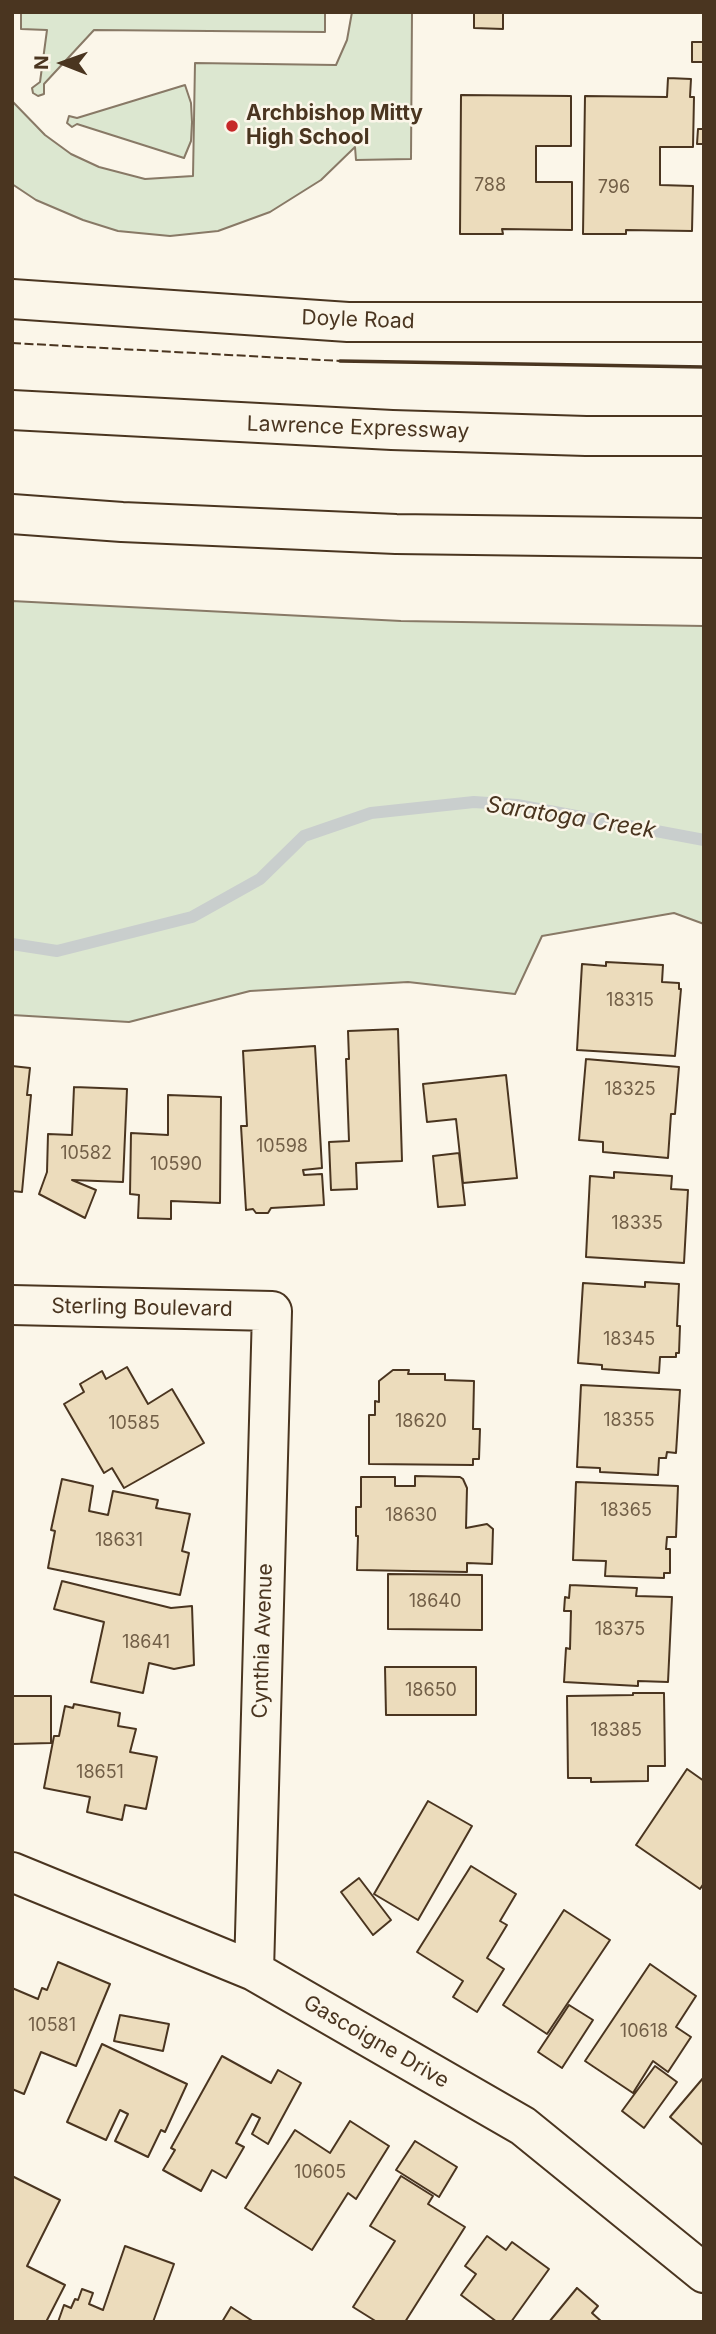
<!DOCTYPE html>
<html>
<head>
<meta charset="utf-8">
<style>
  body { margin:0 }
  #map { position:relative; width:716px; height:2334px; overflow:hidden; background:#fbf6e9; font-family:Inter,sans-serif }
  canvas { display:block }
  .frame { position:absolute; inset:0; border:14px solid #4a3520; pointer-events:none }
  .north { position:absolute; left:28px; top:28px; width:70px; height:70px; -webkit-text-stroke:5px #fbf6e9; paint-order:stroke; rotate:271deg; font-size:19px; font-weight:700; line-height:28px; text-align:center; color:#4a3520 }
  .north::after { content:''; display:block; margin:auto; width:24px; height:32px; background:#4a3520; clip-path:polygon(50% 0,100% 100%,50% 72%,0 100%) }
</style>
</head>
<body>
<div id="map">
<canvas width="716" height="2334"></canvas>
<div class="frame"></div>
<div class="north">N</div>
</div>
<script>
const context = document.querySelector('canvas').getContext('2d');
context.lineJoin = 'round';
function fillPath(path, color) {
  context.fillStyle = color;
  context.fill(path, 'evenodd');
}
function toPath(rows) {
  const path = new Path2D();
  for (const r of rows) {
    path.moveTo(r[0], r[1]);
    for (let i = 2; i < r.length; i += 2) path.lineTo(r[i], r[i + 1]);
  }
  return path;
}
function trace(path, color, width, dash) {
  context.strokeStyle = color;
  context.lineWidth = width;
  context.lineCap = dash ? 'butt' : 'round';
  context.setLineDash(dash || []);
  context.stroke(path);
}
function write(font, color, halo, rows, align = 'center') {
  context.font = font + ' Inter,sans-serif';
  context.lineWidth = 5;
  context.setLineDash([]);
  context.textBaseline = 'middle';
  context.strokeStyle = halo;
  context.fillStyle = color;
  for (const [text, x, y, turn = 0] of rows) {
    context.save();
    context.translate(x, y);
    context.rotate((+turn || 0) * Math.PI / 180);
    context.textAlign = isNaN(turn) ? turn : align;
    if (halo) context.strokeText(text, 0, 0);
    context.fillText(text, 0, 0);
    context.restore();
  }
}
const green = toPath([
  [21,12,325,12,325,32,94,30,44,84,44,94,38,96,33,93,32,88,40,82,47,30,21,29,21,12],
  [352,12,412,12,411,159,356,160,355,147,321,180,270,212,218,231,170,236,118,231,83,220,36,200,12,184,12,101,45,135,71,154,99,167,145,179,193,176,195,63,336,65,347,40,352,12],
  [185,85,191,103,192,122,191,141,184,158,77,124,72,127,67,123,69,116,77,118,185,85],
  [12,601,401,621,704,626,704,924,674,913,542,936,515,994,408,982,250,991,129,1022,12,1015,12,601]
]);
fillPath(green, '#dce7d0');
trace(green, '#887966', 2);
trace(toPath([
  [12,944,57,951,192,917,260,879,304,836,371,813,474,802,517,805,704,840]
]), '#c9cecd', 12);
const building = toPath([
  [474,12,503,12,503,29,474,28,474,12],
  [692,42,704,42,704,62,692,62,692,42],
  [668,78,691,79,690,97,694,97,693,147,660,147,660,185,693,186,692,231,626,230,626,234,583,234,585,96,667,97,668,78],
  [461,95,571,96,571,146,536,146,536,182,572,182,572,230,502,229,503,234,460,234,461,95],
  [698,129,704,129,704,144,697,144,698,129],
  [606,962,663,965,662,982,679,983,679,989,681,989,675,1056,577,1050,582,964,606,966,606,962],
  [398,1029,402,1161,356,1163,357,1189,331,1190,329,1142,349,1141,346,1059,349,1059,348,1031,398,1029],
  [315,1046,322,1168,303,1170,304,1175,322,1174,324,1205,271,1208,268,1213,256,1213,253,1209,246,1210,241,1126,247,1126,243,1051,315,1046],
  [586,1059,679,1067,675,1114,671,1114,668,1158,603,1152,603,1142,579,1140,586,1059],
  [12,1066,30,1068,27,1095,31,1095,22,1192,12,1191,12,1066],
  [506,1075,517,1178,463,1183,456,1119,427,1122,423,1084,506,1075],
  [74,1087,127,1089,123,1182,72,1180,96,1190,85,1218,39,1194,47,1172,48,1134,72,1135,74,1087],
  [168,1095,221,1097,220,1203,171,1201,171,1219,138,1218,139,1195,130,1194,131,1133,168,1135,168,1095],
  [459,1153,465,1205,438,1207,433,1156,459,1153],
  [614,1172,672,1176,671,1189,688,1190,684,1263,586,1257,590,1176,614,1178,614,1172],
  [645,1282,679,1284,677,1326,680,1326,679,1353,676,1353,676,1357,660,1357,659,1373,602,1369,602,1365,578,1363,583,1283,645,1287,645,1282],
  [127,1367,148,1404,172,1389,204,1443,124,1488,112,1468,104,1473,64,1404,84,1392,80,1384,102,1371,106,1379,127,1367],
  [393,1370,409,1370,408,1374,445,1374,445,1380,474,1381,473,1429,480,1429,479,1459,473,1459,473,1465,369,1464,369,1415,375,1415,375,1401,379,1402,379,1381,393,1370],
  [581,1385,680,1390,676,1453,667,1452,666,1458,659,1458,658,1475,600,1472,600,1468,577,1467,581,1385],
  [415,1476,460,1477,463,1479,467,1488,466,1528,487,1524,493,1529,492,1564,467,1563,467,1572,357,1570,358,1536,356,1536,356,1507,361,1507,361,1477,395,1477,395,1486,415,1486,415,1476],
  [62,1479,93,1486,89,1511,108,1515,113,1491,158,1500,156,1508,190,1514,182,1551,189,1553,180,1595,48,1568,55,1531,51,1530,62,1479],
  [576,1482,678,1486,676,1537,667,1537,666,1549,670,1549,670,1573,664,1573,664,1578,605,1576,606,1561,573,1560,576,1482],
  [388,1574,482,1575,482,1630,388,1629,388,1574],
  [62,1581,171,1608,192,1606,194,1665,174,1669,149,1663,143,1693,91,1682,104,1622,54,1609,62,1581],
  [570,1585,637,1588,636,1596,672,1597,668,1682,638,1681,638,1686,564,1682,566,1648,570,1649,571,1611,564,1611,565,1597,569,1598,570,1585],
  [385,1667,476,1667,476,1715,386,1715,385,1667],
  [633,1693,664,1693,665,1766,648,1766,648,1781,591,1782,591,1778,568,1778,567,1696,633,1695,633,1693],
  [12,1696,51,1696,51,1743,12,1744,12,1696],
  [74,1704,120,1713,118,1726,136,1729,130,1752,157,1757,146,1809,125,1805,122,1820,87,1812,90,1797,44,1788,54,1736,59,1736,65,1706,73,1708,74,1704],
  [687,1769,704,1781,704,1883,700,1889,636,1845,687,1769],
  [428,1801,472,1826,418,1920,374,1894,428,1801],
  [471,1866,516,1894,500,1921,507,1925,487,1958,504,1969,477,2012,453,1997,463,1981,417,1952,471,1866],
  [359,1878,391,1920,373,1935,341,1892,359,1878],
  [564,1910,610,1940,547,2034,503,2005,564,1910],
  [58,1962,110,1984,76,2066,41,2052,24,2094,12,2089,12,1988,38,1999,42,1988,47,1990,58,1962],
  [650,1964,696,1996,676,2027,691,2037,668,2072,653,2061,633,2093,585,2061,650,1964],
  [569,2005,593,2020,562,2068,538,2052,569,2005],
  [120,2015,169,2024,163,2051,114,2041,120,2015],
  [102,2044,187,2084,165,2132,161,2130,148,2157,115,2141,128,2114,120,2110,106,2140,67,2122,102,2044],
  [222,2056,271,2083,278,2070,301,2083,268,2144,252,2134,260,2118,252,2114,236,2143,244,2147,226,2178,212,2170,201,2191,163,2170,175,2150,171,2148,222,2056],
  [655,2066,677,2082,644,2128,622,2111,655,2066],
  [704,2077,704,2146,670,2117,704,2077],
  [350,2121,389,2146,356,2199,348,2193,312,2250,245,2208,295,2130,330,2153,350,2121],
  [415,2141,457,2167,439,2197,396,2170,415,2141],
  [12,2176,60,2200,27,2266,65,2285,46,2322,12,2322,12,2176],
  [401,2176,433,2196,428,2204,465,2227,405,2322,377,2322,353,2307,395,2241,370,2226,401,2176],
  [487,2236,506,2250,512,2242,549,2269,511,2322,497,2322,461,2295,476,2274,465,2266,487,2236],
  [125,2246,174,2264,153,2322,58,2322,64,2305,71,2308,75,2299,78,2300,82,2289,93,2293,89,2304,103,2310,125,2246],
  [577,2288,598,2306,592,2313,602,2322,549,2322,577,2288],
  [231,2307,254,2322,222,2322,231,2307]
]);
fillPath(building, '#ecdcbc');
trace(building, '#4a3520', 2);
const street = toPath([
  [12,299,348,322,704,322],
  [12,1305,272,1311,254,1971],
  [12,1872,254,1971,523,2126,704,2273]
]);
const highway = toPath([
  [12,410,392,430,586,436,704,436],
  [12,514,122,522,396,534,704,538]
]);
trace(street, '#4a3520', 42);
trace(highway, '#4a3520', 42);
trace(street, '#fbf6e9', 38);
trace(highway, '#fbf6e9', 38);
trace(toPath([
  [12,343,340,361]
]), '#4a3520', 2, [9, 3.5]);
trace(toPath([
  [340,361,704,367]
]), '#4a3520', 3.5);
for (const [x, y, r, color] of [
  [232,126,7,"#c62828"]
]) {
  const dot = new Path2D();
  dot.arc(x, y, r, 0, 2 * Math.PI);
  context.fillStyle = color;
  context.fill(dot);
  trace(dot, '#fbf6e9', 2.5);
}
write('18px', '#725f47', null, [
  ["788",490,186],
  ["796",614,188],
  ["18315",630,1001],
  ["18325",630,1090],
  ["10598",282,1147],
  ["10582",86,1154],
  ["10590",176,1165],
  ["18335",637,1224],
  ["18345",629,1340],
  ["18355",629,1421],
  ["18620",421,1422],
  ["10585",134,1424],
  ["18365",626,1511],
  ["18630",411,1516],
  ["18631",119,1541],
  ["18640",435,1602],
  ["18375",620,1630],
  ["18641",146,1643],
  ["18650",431,1691],
  ["18385",616,1731],
  ["18651",100,1773],
  ["10581",52,2026],
  ["10618",644,2032],
  ["10605",320,2173]
]);
write('bold 21px', '#4a3520', '#fbf6e9', [
  ["Archbishop Mitty",246,114],
  ["High School",246,138]
], 'left');
write('21px', '#4a3520', '#fbf6e9', [
  ["Doyle Road",358,320,2],
  ["Lawrence Expressway",358,428,2],
  ["Sterling Boulevard",142,1308,1],
  ["Cynthia Avenue",263,1641,-88],
  ["Gascoigne Drive",376,2042,30]
]);
write('italic 23px', '#4a3520', '#fbf6e9', [
  ["Saratoga Creek",571,818,9]
]);
</script>
</body>
</html>
